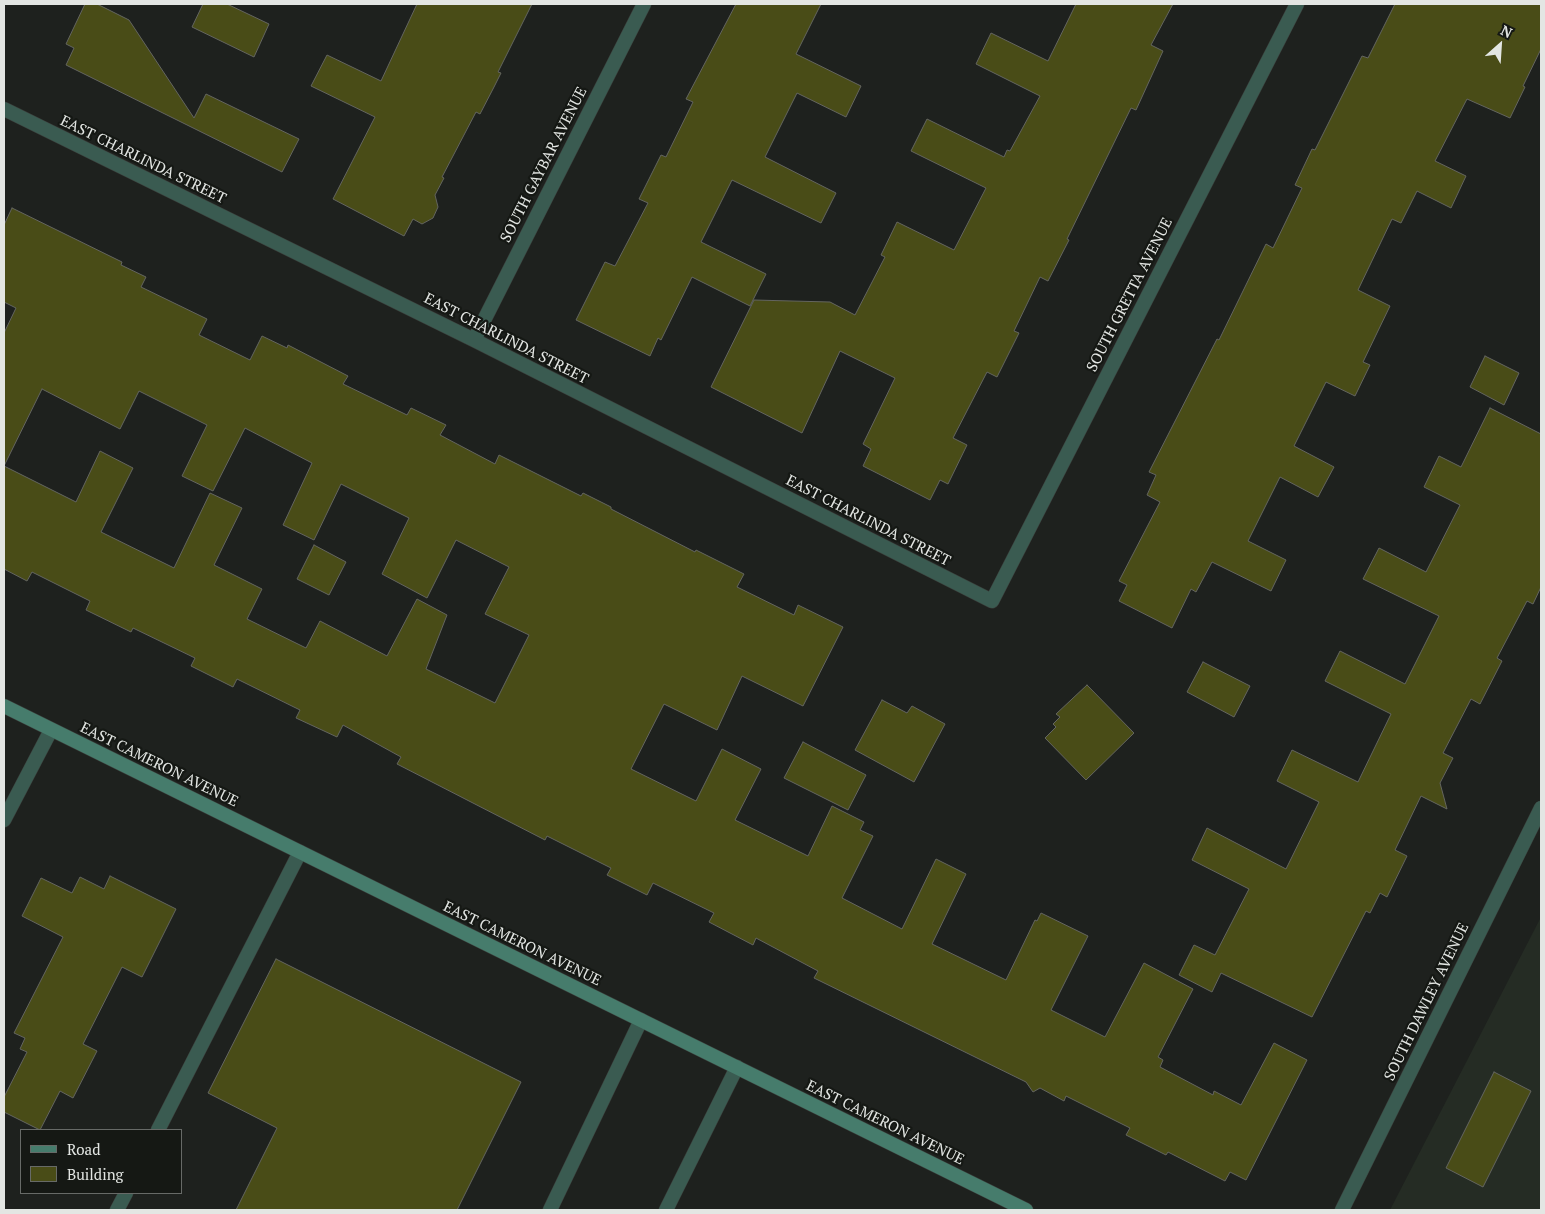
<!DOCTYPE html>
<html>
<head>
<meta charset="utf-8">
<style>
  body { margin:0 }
  #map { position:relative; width:1545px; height:1214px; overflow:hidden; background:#1e211e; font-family:"PT Serif",serif }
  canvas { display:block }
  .frame { position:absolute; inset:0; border:5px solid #e3e6e3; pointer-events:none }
  .legend { position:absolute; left:20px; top:1129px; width:162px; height:65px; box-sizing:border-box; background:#151814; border:1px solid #676a67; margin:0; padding:6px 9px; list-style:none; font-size:15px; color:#e3e6e3 }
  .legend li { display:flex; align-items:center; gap:10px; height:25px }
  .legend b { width:25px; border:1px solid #676a67 }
  .north { position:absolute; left:1475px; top:20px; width:50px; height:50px; -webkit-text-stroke:4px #151814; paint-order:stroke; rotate:26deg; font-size:14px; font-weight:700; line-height:20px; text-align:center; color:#e3e6e3 }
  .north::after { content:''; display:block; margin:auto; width:18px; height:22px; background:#e3e6e3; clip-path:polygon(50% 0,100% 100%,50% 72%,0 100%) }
</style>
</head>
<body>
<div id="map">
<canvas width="1545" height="1214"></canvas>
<div class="frame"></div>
<ul class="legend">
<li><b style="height:6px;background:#467c6c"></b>Road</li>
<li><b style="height:14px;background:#494c17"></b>Building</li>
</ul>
<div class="north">N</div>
</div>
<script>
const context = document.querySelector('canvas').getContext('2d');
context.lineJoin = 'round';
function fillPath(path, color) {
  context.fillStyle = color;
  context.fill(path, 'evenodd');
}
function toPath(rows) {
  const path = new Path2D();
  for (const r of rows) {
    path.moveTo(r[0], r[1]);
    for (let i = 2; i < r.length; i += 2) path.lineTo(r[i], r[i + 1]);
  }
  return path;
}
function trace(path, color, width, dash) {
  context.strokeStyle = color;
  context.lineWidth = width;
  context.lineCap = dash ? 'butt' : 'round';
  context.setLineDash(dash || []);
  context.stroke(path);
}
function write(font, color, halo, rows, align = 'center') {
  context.font = font + ' "PT Serif",serif';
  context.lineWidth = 4.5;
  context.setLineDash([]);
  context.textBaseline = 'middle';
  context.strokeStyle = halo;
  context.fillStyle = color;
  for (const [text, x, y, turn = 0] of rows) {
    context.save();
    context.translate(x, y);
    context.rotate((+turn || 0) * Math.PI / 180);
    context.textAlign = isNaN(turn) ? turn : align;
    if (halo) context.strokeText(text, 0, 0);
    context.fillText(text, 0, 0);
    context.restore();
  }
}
fillPath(toPath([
  [1541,917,1541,1210,1390,1210]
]), '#252c24');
const building = toPath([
  [85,4,97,4,129,20,194,118,206,94,299,139,282,172,66,65,74,48,66,44,85,4],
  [203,4,227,4,269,24,254,57,192,27,203,4],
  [417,4,532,4,498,72,501,73,494,87,480,114,476,112,442,177,444,178,435,195,438,207,433,218,422,224,413,219,404,236,333,199,375,117,311,86,327,55,381,81,417,4],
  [736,4,821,4,796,54,861,86,846,117,797,93,765,157,836,193,821,223,732,180,701,242,766,274,750,306,692,277,661,340,658,338,650,356,576,320,605,262,615,266,648,203,639,199,661,155,666,157,693,102,686,99,736,4],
  [1076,4,1173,4,1151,45,1163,51,1136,110,1131,108,1067,239,1069,240,1048,281,1040,277,1014,331,1019,333,997,377,987,372,953,438,967,445,948,484,940,480,930,500,863,466,871,449,863,444,895,378,840,351,802,433,711,387,754,300,830,302,855,315,885,257,881,255,897,222,954,250,986,188,911,151,927,119,1004,157,1007,150,1010,151,1040,96,976,64,991,33,1048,61,1076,4],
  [1395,4,1541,4,1541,49,1523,86,1525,87,1510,118,1467,99,1435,161,1466,176,1451,208,1417,191,1401,223,1392,219,1358,290,1390,306,1363,362,1370,365,1355,396,1326,382,1294,446,1334,467,1318,497,1280,477,1248,541,1286,560,1271,591,1212,562,1196,592,1191,589,1172,628,1119,601,1127,585,1119,581,1160,502,1147,495,1156,475,1149,472,1217,339,1219,340,1266,244,1273,248,1302,188,1295,185,1312,149,1315,150,1362,56,1368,58,1395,4],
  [12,208,122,262,121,265,146,277,141,287,207,319,199,335,250,360,262,336,287,348,288,345,348,376,343,384,407,415,411,408,446,425,440,435,495,464,499,455,581,496,583,493,611,507,611,509,695,552,696,550,744,574,737,587,794,615,798,605,843,627,803,706,742,676,717,730,664,704,631,769,696,801,722,749,761,769,735,820,808,856,832,806,864,822,860,830,873,836,842,898,902,929,936,859,966,874,932,944,1006,980,1035,920,1037,921,1041,913,1088,936,1051,1010,1105,1037,1144,963,1193,989,1158,1057,1163,1060,1160,1067,1213,1095,1214,1091,1241,1105,1274,1043,1307,1060,1246,1180,1230,1172,1225,1181,1168,1152,1166,1155,1126,1135,1130,1128,1066,1096,1064,1101,1040,1088,1033,1092,1026,1082,814,978,818,971,756,938,753,945,709,922,714,913,653,883,647,895,607,875,611,868,547,836,545,840,397,764,401,757,343,725,337,737,296,718,300,710,237,679,233,687,191,666,195,658,133,628,131,632,86,610,90,601,32,572,27,581,4,569,4,333,16,308,4,302,4,225,12,208],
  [42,389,120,429,139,391,207,425,182,476,213,491,245,428,312,463,283,525,314,540,341,484,409,518,382,574,427,598,456,540,509,567,485,614,529,635,495,703,426,669,447,615,417,599,387,656,320,621,306,648,247,619,262,589,214,565,242,508,210,493,174,568,101,532,133,468,100,451,76,502,4,466,42,389],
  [1485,356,1519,373,1504,405,1470,387,1485,356],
  [1490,408,1541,434,1541,587,1533,604,1527,601,1497,658,1502,661,1480,704,1471,699,1443,753,1453,758,1440,783,1447,809,1421,796,1395,850,1407,856,1387,897,1380,893,1370,913,1366,911,1312,1017,1221,973,1212,992,1179,975,1194,945,1215,955,1249,889,1192,860,1207,828,1286,869,1319,802,1277,781,1292,750,1358,782,1391,714,1325,681,1340,651,1405,684,1439,616,1363,579,1379,548,1426,572,1460,505,1424,487,1439,456,1461,467,1490,408],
  [314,545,346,562,329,595,297,579,314,545],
  [1203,662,1250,686,1234,717,1187,692,1203,662],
  [1087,685,1134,733,1086,780,1045,738,1056,727,1053,724,1060,717,1056,714,1087,685],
  [882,700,907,713,912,706,945,724,914,782,855,750,882,700],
  [803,742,866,775,848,810,784,778,803,742],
  [110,876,176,909,142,977,122,967,83,1044,97,1051,73,1098,60,1091,40,1130,4,1112,4,1097,27,1052,20,1049,25,1038,14,1033,63,937,22,916,41,878,72,893,80,877,104,889,110,876],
  [276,959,521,1082,457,1210,236,1210,277,1128,208,1093,276,959],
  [1494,1072,1531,1091,1483,1187,1446,1168,1494,1072]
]);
fillPath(building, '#494c17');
trace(building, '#646560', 1);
const service = toPath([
  [158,1130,300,852],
  [117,1210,126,1193],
  [550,1210,641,1020],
  [666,1210,737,1067]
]);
const minor = toPath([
  [4,109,474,340,992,601,1297,4],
  [474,340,644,4],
  [4,820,51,730],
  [1342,1210,1541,808]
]);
const secondary = toPath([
  [4,706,1026,1210]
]);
trace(service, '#3a3d3a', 15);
trace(minor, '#3a3d3a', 15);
trace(secondary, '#3a3d3a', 15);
trace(service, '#3a5b51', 14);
trace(minor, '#3a5b51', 14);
trace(secondary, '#467c6c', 14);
write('15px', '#e3e6e3', '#151814', [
  ["EAST CHARLINDA STREET",143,160,26],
  ["SOUTH GAYBAR AVENUE",544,165,-63],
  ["SOUTH GRETTA AVENUE",1130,295,-63],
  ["EAST CHARLINDA STREET",506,339,27],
  ["EAST CHARLINDA STREET",868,521,27],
  ["EAST CAMERON AVENUE",159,765,26],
  ["EAST CAMERON AVENUE",522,944,26],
  ["SOUTH DAWLEY AVENUE",1427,1002,-64],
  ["EAST CAMERON AVENUE",885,1123,26]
]);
</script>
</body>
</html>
